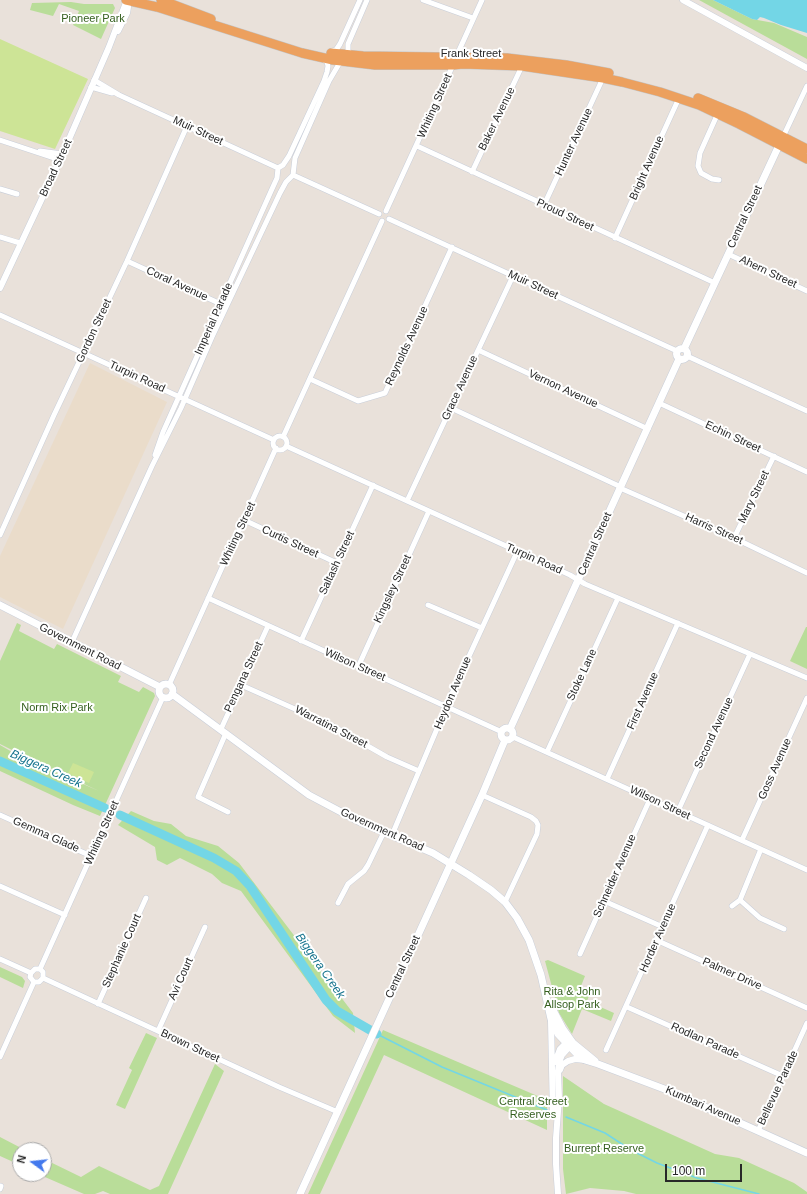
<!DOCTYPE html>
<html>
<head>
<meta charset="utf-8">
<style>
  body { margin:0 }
  #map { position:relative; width:807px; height:1194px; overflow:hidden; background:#e9e1da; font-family:Helvetica,sans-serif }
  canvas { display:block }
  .north { position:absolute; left:12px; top:1142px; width:40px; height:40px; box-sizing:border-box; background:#fff; border:1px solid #a9a9a9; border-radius:50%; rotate:285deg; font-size:11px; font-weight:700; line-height:16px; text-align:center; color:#282828 }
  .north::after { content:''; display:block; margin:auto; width:14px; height:18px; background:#4379ed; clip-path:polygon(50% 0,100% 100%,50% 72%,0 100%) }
  .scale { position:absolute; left:665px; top:1164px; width:77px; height:18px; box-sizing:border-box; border:2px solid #282828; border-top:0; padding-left:5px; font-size:12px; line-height:14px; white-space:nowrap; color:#282828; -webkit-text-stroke:3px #fff; paint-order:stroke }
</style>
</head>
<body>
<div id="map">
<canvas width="807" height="1194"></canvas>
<div class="north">N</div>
<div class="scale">100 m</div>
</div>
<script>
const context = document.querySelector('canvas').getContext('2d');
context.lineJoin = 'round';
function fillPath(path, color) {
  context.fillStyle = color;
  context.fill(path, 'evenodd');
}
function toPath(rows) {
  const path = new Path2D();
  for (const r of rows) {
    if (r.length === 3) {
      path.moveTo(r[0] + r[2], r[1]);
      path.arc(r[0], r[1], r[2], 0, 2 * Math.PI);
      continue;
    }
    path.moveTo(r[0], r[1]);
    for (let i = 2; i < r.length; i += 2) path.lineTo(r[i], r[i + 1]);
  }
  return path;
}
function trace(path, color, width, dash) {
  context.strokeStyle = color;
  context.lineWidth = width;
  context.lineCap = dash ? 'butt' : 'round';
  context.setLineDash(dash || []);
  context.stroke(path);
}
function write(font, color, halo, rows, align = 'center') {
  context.font = font + ' Helvetica,sans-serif';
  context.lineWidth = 4;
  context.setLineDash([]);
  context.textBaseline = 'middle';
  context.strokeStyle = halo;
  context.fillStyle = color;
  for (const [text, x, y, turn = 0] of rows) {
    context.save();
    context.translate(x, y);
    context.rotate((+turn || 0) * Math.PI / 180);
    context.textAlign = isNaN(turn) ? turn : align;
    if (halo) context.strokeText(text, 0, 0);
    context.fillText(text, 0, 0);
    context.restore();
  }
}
fillPath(toPath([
  [90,363,167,402,63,629,0,597,0,556]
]), '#eadcca');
fillPath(toPath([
  [699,0,713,0,752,19,774,23,807,37,807,59],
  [71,2,84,4,113,4,115,8,101,39,73,25,79,11,59,4,53,16,30,10,32,3],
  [17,623,21,625,19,631,54,649,57,644,121,676,118,682,139,692,143,687,154,693,155,696,100,816,73,805,0,771,0,745,19,756,22,755,0,744,0,661],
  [33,760,99,791,37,764],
  [806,627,807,627,807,669,790,661],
  [131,811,154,821,171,824,186,836,218,846,239,863,353,1013,355,1033,333,1016,241,891,222,883,212,874,180,858,167,865,157,860,155,847,118,825],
  [548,960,585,976,581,986,591,991,587,1001,614,1013,611,1021,582,1009,572,1034,559,1013,545,961],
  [0,967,22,977,25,981,23,988,0,977],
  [383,1030,547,1100,547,1130,384,1055,320,1194,308,1194],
  [146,1033,157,1038,125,1109,116,1105,132,1070,129,1068],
  [215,1064,224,1071,168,1194,110,1194,103,1191,95,1194,84,1194,38,1174,44,1174,44,1159,81,1177,99,1166,150,1190,159,1186],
  [563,1076,604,1104,715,1154,739,1158,794,1183,807,1192,807,1194,636,1194,624,1191,590,1188,566,1194,563,1169],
  [0,1137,25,1150,20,1150,20,1165,0,1156]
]), '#b9dd99');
fillPath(toPath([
  [0,39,88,79,55,149,0,131],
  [73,763,94,772,89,783,68,773]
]), '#cde496');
fillPath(toPath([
  [89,18,4.5]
]), '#d6d1cc');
fillPath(toPath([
  [713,0,807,0,807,33,781,25,764,18,760,17,757,20,752,19]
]), '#73d6e6');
trace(toPath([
  [377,1034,442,1067,547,1110],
  [566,1117,605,1133,631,1150,657,1163,697,1178,759,1194]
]), '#73d6e6', 1.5);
trace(toPath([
  [0,761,105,808],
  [120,815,214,858,236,871,250,886,326,1000,337,1011,377,1034]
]), '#73d6e6', 9);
const minor = toPath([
  [423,0,473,18],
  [332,51,336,50,340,44,360,0],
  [352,55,348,51,348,44,367,0],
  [456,57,482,0],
  [94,80,119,95,278,168],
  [91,87,112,93],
  [718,113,700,153,698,166,701,173,712,179,719,180],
  [783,137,807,86],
  [0,140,60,160],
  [417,146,715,283],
  [40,151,62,154],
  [278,168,283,165,289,156,324,81,327,72,328,66,327,62,323,59],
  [472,172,522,66],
  [293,175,295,158,329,81,339,64,342,62],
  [293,175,379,214],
  [0,189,17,194],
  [544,205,603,78],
  [386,211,453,65],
  [389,219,677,351],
  [0,237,20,243],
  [615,238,679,98],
  [728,254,807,291],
  [127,261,223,305],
  [0,315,274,440],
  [478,350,648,429],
  [687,356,807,411],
  [310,379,358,401,385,393,452,247],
  [659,403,807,472],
  [451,408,621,487],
  [280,443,7],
  [283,437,382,221],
  [286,446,570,575,585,584,807,678],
  [155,455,163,432,272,189,277,178,278,168],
  [620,488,734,538,807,573],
  [407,501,513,276],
  [244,520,337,563],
  [0,535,54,415,127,261,187,126],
  [734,538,774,456],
  [208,598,502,732],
  [428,605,482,628],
  [301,641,373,485],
  [72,642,152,466,181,408,212,337,280,193,286,182,293,175],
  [358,667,429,511],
  [169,685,276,448],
  [241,685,331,725,387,757,419,771],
  [221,729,268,626],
  [226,733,198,797,228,812],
  [513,737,807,870],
  [547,752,618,598],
  [607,779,678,623],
  [482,795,531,817,536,821,538,825,537,834,505,902],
  [678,811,750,654],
  [0,815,91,856],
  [392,835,453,691,517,552],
  [742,840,807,698],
  [0,886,65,915],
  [740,900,760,918,784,929],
  [604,901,663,927],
  [338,903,348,884,364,871,368,865,384,832],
  [732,906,740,900,761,849],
  [656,940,807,1008],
  [580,954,650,799],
  [0,959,31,973],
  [40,969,163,697],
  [43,978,279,1087,338,1112],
  [34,982,39,982,43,978,43,972,40,969],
  [34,982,30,977,31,973,35,969,40,969],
  [98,1004,146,898],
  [627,1007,783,1076],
  [158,1031,205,927],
  [606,1050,708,825],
  [0,1057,34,982],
  [758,1131,807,1023],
  [0,1189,1,1186]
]);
const tertiary = toPath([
  [683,0,807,68],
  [118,31,127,13,128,7,127,3],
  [0,288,60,160,109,47,127,0],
  [551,1021,553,1116],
  [555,1062,560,1049,569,1040],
  [560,1070,562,1065,568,1061,575,1059,585,1060],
  [558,1194,556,1164,556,1138,559,1098,558,1071,559,1062,562,1055,572,1044]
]);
const secondary = toPath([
  [682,354,5.5],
  [684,349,781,141],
  [0,605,160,687],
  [166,691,7],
  [172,694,309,795,358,821,433,853,469,875,491,890,505,902,517,918,529,940,541,975,551,1019,558,1034,576,1053,585,1060,598,1064,667,1090,807,1153],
  [507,734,6],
  [510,729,679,359],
  [552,1008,563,1029,573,1043,595,1061],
  [300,1194,482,795,505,740]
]);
const trunk = toPath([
  [126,0,157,7,302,53,333,60,375,65,453,65,463,64,522,66,603,78,622,82,660,92,699,105,739,124,807,159],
  [161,0,211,19],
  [331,53,363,56,507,58,566,65,609,73],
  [698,98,744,117,807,149]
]);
trace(minor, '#c8ced9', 6);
trace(tertiary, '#c8ced9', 7);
trace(secondary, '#c8ced9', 8);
trace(trunk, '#c3c3c3', 10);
trace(minor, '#fff', 5);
trace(tertiary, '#fff', 6);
trace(secondary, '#fff', 7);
trace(trunk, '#eca05e', 9);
write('11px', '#345f1e', '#fff', [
  ["Pioneer Park",93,19],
  ["Norm Rix Park",57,708],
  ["Rita & John",572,992],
  ["Allsop Park",572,1005],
  ["Central Street",533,1102],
  ["Reserves",533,1115],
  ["Burrept Reserve",604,1149]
]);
write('11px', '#282828', '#fff', [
  ["Frank Street",471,54],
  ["Whiting Street",435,106,-66],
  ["Baker Avenue",497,119,-64],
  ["Muir Street",198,131,25],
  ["Hunter Avenue",574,142,-65],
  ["Broad Street",56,168,-65],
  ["Bright Avenue",647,168,-66],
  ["Proud Street",565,215,25],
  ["Central Street",745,217,-65],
  ["Ahern Street",768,272,25],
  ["Coral Avenue",177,284,25],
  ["Muir Street",533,285,25],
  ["Imperial Parade",214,319,-66],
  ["Gordon Street",94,331,-65],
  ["Reynolds Avenue",407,346,-65],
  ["Turpin Road",137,377,25],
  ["Grace Avenue",460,388,-65],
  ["Vernon Avenue",563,389,25],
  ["Echin Street",733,437,25],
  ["Mary Street",754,497,-64],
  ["Harris Street",714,529,24],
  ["Whiting Street",238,534,-65],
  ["Curtis Street",290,542,25],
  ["Central Street",595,544,-66],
  ["Turpin Road",534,559,24],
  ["Saltash Street",337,563,-65],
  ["Kingsley Street",393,589,-65],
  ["Government Road",80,647,27],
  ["Wilson Street",355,665,24],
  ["Stoke Lane",582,675,-65],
  ["Pengana Street",244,677,-65],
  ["Heydon Avenue",453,693,-67],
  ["First Avenue",643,701,-66],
  ["Warratina Street",331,727,27],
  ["Second Avenue",714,733,-65],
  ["Goss Avenue",775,769,-66],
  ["Wilson Street",660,803,25],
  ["Government Road",382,830,24],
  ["Whiting Street",102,833,-66],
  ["Gemma Glade",46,835,24],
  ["Schneider Avenue",615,876,-66],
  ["Horder Avenue",658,938,-66],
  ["Stephanie Court",122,951,-66],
  ["Central Street",403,967,-65],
  ["Palmer Drive",732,974,24],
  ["Avi Court",181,979,-66],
  ["Rodlan Parade",705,1041,24],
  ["Brown Street",190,1046,25],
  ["Bellevue Parade",778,1088,-65],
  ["Kumbari Avenue",703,1106,24]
]);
write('italic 12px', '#16748e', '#fff', [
  ["Biggera Creek",46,769,24],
  ["Biggera Creek",320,966,55]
]);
</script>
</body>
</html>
